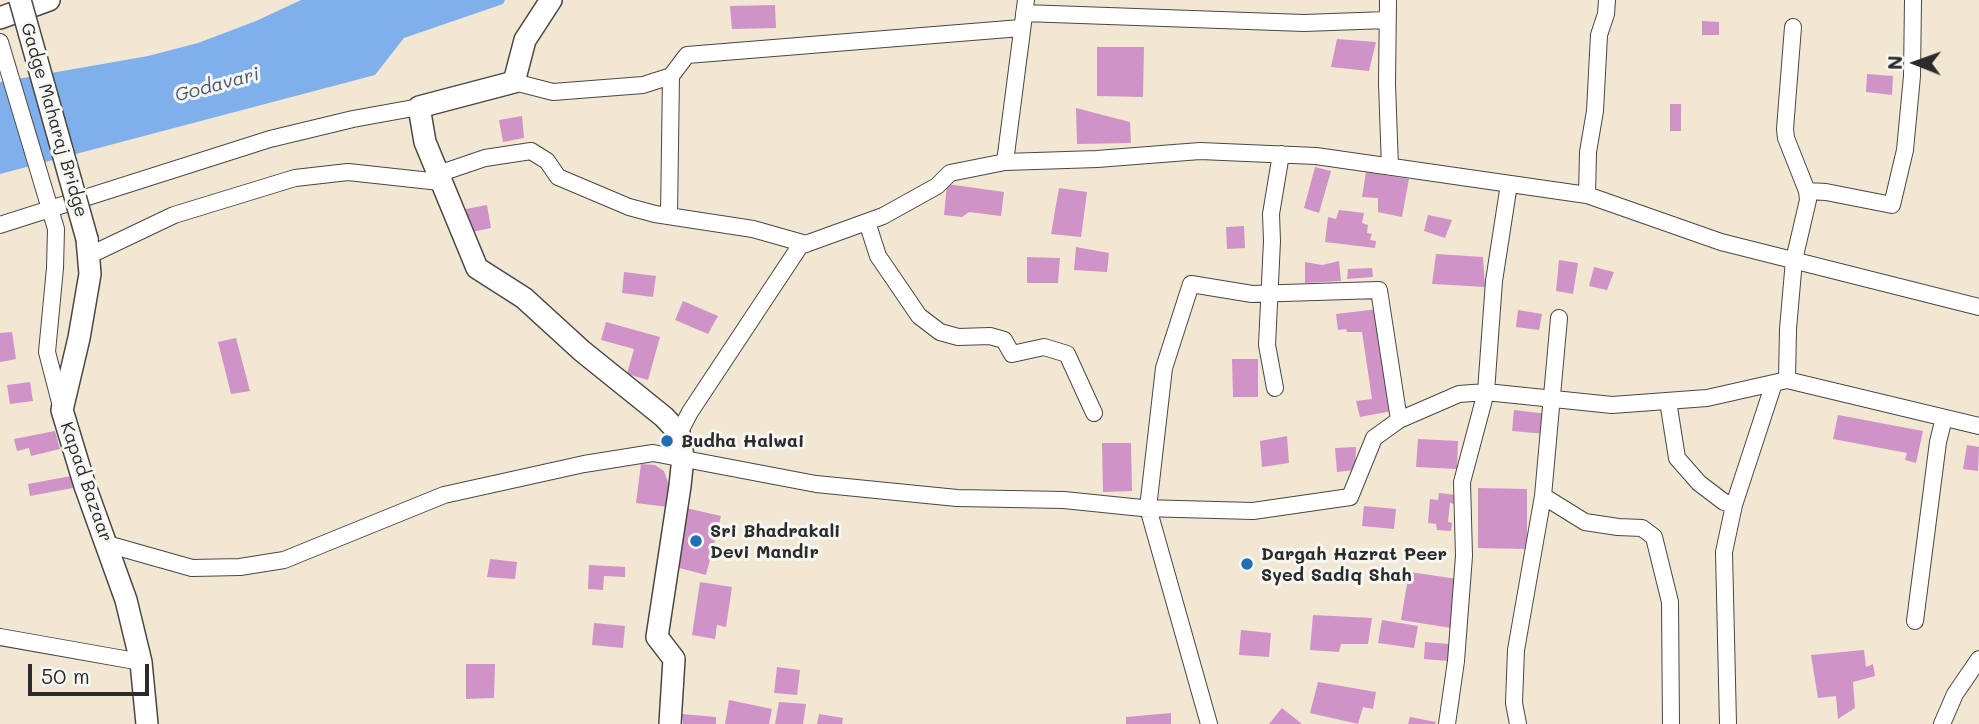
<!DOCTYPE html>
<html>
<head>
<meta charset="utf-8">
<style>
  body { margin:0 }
  #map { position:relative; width:1979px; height:724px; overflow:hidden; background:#f2e7d2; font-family:Mali,sans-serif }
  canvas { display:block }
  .north { position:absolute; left:1881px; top:28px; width:70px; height:70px; -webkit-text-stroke:5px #f6f6f2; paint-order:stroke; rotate:271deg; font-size:19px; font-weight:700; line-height:28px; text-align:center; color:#2b2b2b }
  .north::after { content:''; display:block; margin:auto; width:24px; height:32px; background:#2b2b2b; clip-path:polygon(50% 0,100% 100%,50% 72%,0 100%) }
  .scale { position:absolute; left:28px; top:664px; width:121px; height:32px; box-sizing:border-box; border:4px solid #2b2b2b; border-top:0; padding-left:9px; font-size:21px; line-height:24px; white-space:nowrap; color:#2b2b2b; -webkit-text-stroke:5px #f6f6f2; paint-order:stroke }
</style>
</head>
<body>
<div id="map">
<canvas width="1979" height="724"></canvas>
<div class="north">N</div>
<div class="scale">50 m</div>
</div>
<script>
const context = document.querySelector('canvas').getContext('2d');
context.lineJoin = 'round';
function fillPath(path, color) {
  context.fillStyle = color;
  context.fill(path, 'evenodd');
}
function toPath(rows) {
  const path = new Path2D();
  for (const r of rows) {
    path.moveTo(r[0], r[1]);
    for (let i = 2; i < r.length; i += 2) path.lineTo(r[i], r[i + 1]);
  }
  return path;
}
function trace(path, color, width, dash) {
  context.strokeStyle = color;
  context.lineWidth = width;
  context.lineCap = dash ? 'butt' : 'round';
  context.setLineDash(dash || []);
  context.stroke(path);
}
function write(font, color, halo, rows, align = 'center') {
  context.font = font + ' Mali,sans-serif';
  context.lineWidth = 6;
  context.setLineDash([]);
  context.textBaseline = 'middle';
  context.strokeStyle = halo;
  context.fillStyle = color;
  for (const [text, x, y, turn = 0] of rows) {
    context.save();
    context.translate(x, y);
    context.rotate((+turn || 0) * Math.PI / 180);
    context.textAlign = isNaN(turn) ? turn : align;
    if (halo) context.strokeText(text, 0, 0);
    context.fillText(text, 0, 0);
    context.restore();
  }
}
fillPath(toPath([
  [301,0,505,0,503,4,404,38,375,75,0,174,0,82,148,56,198,43,256,21]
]), '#80b0eb');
fillPath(toPath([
  [775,5,776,28,732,29,730,6],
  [1702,21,1719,22,1719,35,1702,35],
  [1337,39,1376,42,1369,71,1331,67],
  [1097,47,1144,47,1143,97,1097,96],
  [1867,74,1893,76,1892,95,1866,92],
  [1670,104,1681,104,1681,131,1670,131],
  [1076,108,1130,122,1131,143,1077,144],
  [522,116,524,138,503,142,499,120],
  [1315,167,1331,171,1319,213,1304,208],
  [1366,172,1409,179,1402,217,1378,212,1378,198,1362,197],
  [947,184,1004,192,1001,216,969,212,962,217,944,215],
  [1059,188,1087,192,1081,237,1051,234],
  [487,205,491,228,472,232,466,209],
  [1339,210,1364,213,1362,223,1368,225,1367,233,1372,234,1370,240,1376,241,1375,248,1325,242,1328,217,1336,219],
  [1428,215,1452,220,1445,238,1424,231],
  [1244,226,1245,248,1227,249,1226,227],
  [1076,247,1109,253,1107,272,1074,270],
  [1436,254,1483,257,1485,287,1432,284],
  [1027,257,1060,258,1058,283,1027,283],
  [1559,260,1578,263,1573,294,1556,291],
  [1339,261,1341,281,1305,283,1305,262,1322,265],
  [1594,267,1614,272,1607,290,1589,286],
  [1372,268,1373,277,1347,279,1348,269],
  [624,272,656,276,653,297,622,293],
  [683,301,718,316,708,334,675,320],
  [1378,309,1392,411,1360,417,1356,401,1372,399,1362,332,1347,332,1346,329,1338,330,1336,314],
  [1518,310,1542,314,1539,330,1516,327],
  [606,322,660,337,648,380,627,374,634,349,601,340],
  [12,332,16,359,0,362,0,333],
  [236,338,250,391,231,394,218,342],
  [1232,359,1258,359,1258,397,1233,397],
  [30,382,33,401,10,404,7,385],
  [1514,410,1548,414,1546,434,1512,431],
  [1838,415,1923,431,1916,463,1905,460,1907,453,1833,439],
  [55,431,60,449,31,456,29,448,17,451,14,439],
  [1287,436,1289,463,1262,467,1260,441],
  [1418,439,1458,441,1457,469,1416,467],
  [1102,443,1131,443,1132,491,1103,492],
  [1967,445,1979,447,1978,471,1963,469],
  [1356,447,1355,470,1337,472,1335,448],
  [641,464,655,465,664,471,670,488,668,507,636,503],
  [71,476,73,488,30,496,28,484],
  [1478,488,1527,489,1527,549,1478,548],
  [1439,493,1456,495,1455,504,1450,503,1448,522,1452,523,1451,531,1437,530,1436,524,1428,523,1430,499,1438,500],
  [1364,506,1396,509,1394,529,1362,526],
  [686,508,721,516,706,575,672,566],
  [490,559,517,562,515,579,487,577],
  [589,565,625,567,625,577,604,576,603,590,588,589],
  [1409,572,1458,579,1451,628,1401,620],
  [700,582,732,587,726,627,717,625,715,639,692,635],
  [1313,615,1372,618,1368,644,1341,644,1339,652,1310,650],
  [1382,620,1418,626,1414,648,1378,643],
  [594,623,625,626,623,648,592,645],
  [1241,630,1271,633,1269,657,1239,655],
  [1425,642,1449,644,1448,661,1424,659],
  [1864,650,1866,667,1873,664,1875,676,1853,682,1855,708,1838,719,1836,696,1818,698,1811,655],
  [466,664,495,664,494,698,466,699],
  [777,667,800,670,797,695,774,693],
  [1318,682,1376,692,1373,709,1363,707,1358,724,1310,713],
  [729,700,772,709,769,724,725,724],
  [779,702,806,704,803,724,775,724],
  [1282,708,1302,724,1269,724],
  [1171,713,1171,724,1126,724,1126,717],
  [682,714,716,717,716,724,683,724],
  [819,714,843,718,842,724,817,724],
  [1410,717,1436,722,1435,724,1408,724]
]), '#d093c7');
const minor = toPath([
  [1388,0,1387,84,1390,167],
  [1024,13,1304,23,1387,20],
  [0,42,56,229,55,268,47,352,62,410],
  [514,82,553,92,643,85,671,76,687,55,1021,28],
  [1005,162,1097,159,1200,151,1316,156,1587,195,1721,242,1979,307],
  [438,174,485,158,531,151,547,161,558,177,629,207,655,214,753,229,806,244],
  [1807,191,1826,192,1892,205,1905,150,1912,76,1913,0],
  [1587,195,1588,152,1595,111,1599,35,1606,14,1607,0],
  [669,216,671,76],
  [867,222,878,256,919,316,940,332,958,337,990,336,1004,340,1012,354,1044,347,1067,354,1094,413],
  [0,225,270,139,353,119,419,107],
  [90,255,174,215,295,178,348,172,440,182],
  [1787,380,1788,329,1794,260,1808,200,1807,191,1786,138,1785,129,1793,27],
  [1275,388,1267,345,1272,241,1271,214,1281,154],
  [1668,401,1677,458,1699,483,1724,502,1734,505],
  [679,433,690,412,800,246,883,216,937,186,950,173,1005,162,1026,0],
  [1543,496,1585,522,1618,527,1642,528,1654,537,1670,602,1671,724],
  [107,544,192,568,240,567,284,560,444,495,584,464,653,453,816,484,957,498,1064,500,1142,508,1253,511,1350,497,1374,438,1399,420,1459,394,1486,392,1494,281,1509,184],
  [1915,621,1938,442,1944,418],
  [0,637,141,662],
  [1209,724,1148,508,1164,368,1191,284,1252,294,1379,290,1399,420],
  [1447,724,1456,661,1464,556,1462,482,1486,392,1612,405,1707,398,1787,380,1979,426],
  [1518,724,1514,703,1516,650,1543,496,1559,318],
  [1728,724,1724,552,1734,505,1774,383],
  [1942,724,1955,694,1979,659]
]);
const tertiary = toPath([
  [551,0,525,40,514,82,419,107,425,142,477,268,524,298,582,351,664,417,679,433,683,457,680,486,657,637,674,659,670,724],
  [0,18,49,0],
  [87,239,90,274,79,338,62,410,85,486,126,600,141,662,147,724]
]);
trace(minor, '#494744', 18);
trace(tertiary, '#494744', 24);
trace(minor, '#fff', 16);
trace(tertiary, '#fff', 21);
const tertiaryBridge = toPath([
  [20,0,87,239]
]);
trace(tertiaryBridge, '#494744', 24, []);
trace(tertiaryBridge, '#fff', 21);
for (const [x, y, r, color] of [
  [667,441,7,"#1f6fb2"],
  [696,541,7,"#1f6fb2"],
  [1247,564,7,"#1f6fb2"]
]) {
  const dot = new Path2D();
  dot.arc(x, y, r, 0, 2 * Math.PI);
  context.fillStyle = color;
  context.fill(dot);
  trace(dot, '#f6f6f2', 2.5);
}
write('18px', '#2b2b2b', '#f6f6f2', [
  ["Gadge Maharaj Bridge",54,120,74],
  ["Kapad Bazaar",86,482,71]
]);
write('bold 18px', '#2b2b2b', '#f6f6f2', [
  ["Budha Halwai",681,441],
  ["Sri Bhadrakali",710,531],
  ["Devi Mandir",710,552],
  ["Dargah Hazrat Peer",1261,554],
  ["Syed Sadiq Shah",1261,575]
], 'left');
write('italic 19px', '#495a6e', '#f6f6f2', [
  ["Godavari",217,85,-15]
]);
</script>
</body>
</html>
